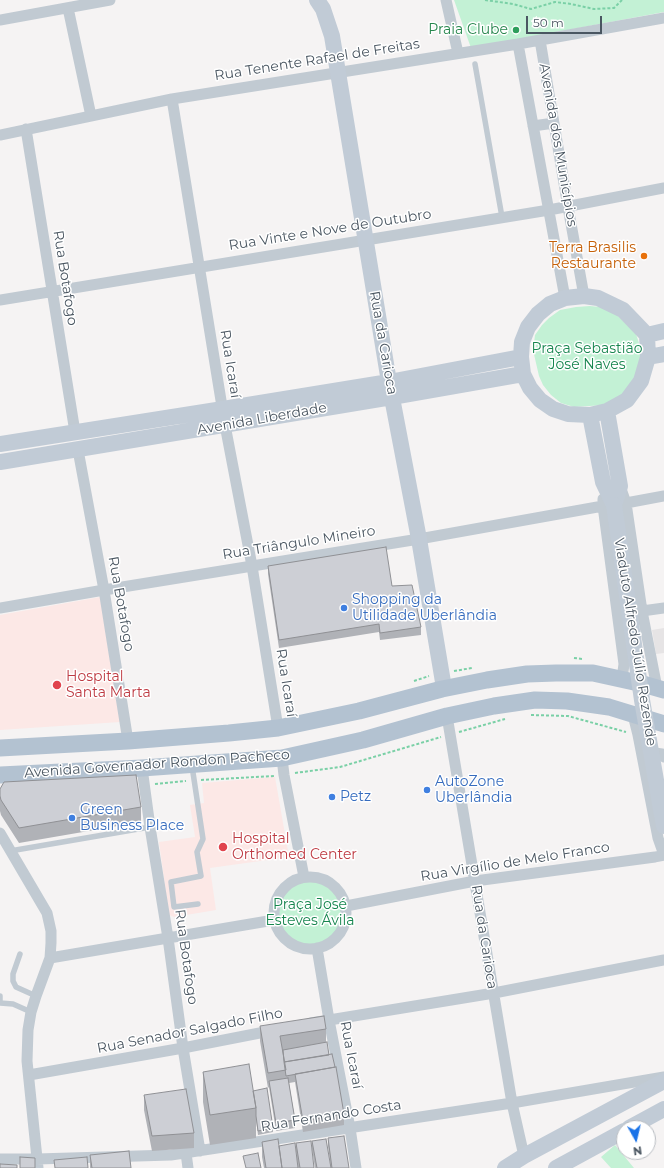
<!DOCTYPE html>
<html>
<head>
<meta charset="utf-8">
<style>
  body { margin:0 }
  #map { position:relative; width:664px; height:1168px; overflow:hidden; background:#f5f3f3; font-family:Montserrat,sans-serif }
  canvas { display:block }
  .north { position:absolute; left:616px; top:1120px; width:40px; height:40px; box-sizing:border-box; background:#fff; border:1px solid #b7bbc0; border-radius:50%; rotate:172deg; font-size:11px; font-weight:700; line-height:16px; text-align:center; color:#4a5661 }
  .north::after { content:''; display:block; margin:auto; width:14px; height:18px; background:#1a73e8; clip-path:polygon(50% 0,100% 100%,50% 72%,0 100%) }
  .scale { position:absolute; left:526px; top:16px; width:76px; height:18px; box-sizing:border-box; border:2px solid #4a5661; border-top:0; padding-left:5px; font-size:12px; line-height:14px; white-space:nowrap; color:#4a5661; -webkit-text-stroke:3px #fff; paint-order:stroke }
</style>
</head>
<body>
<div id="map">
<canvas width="664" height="1168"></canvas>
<div class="north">N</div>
<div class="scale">50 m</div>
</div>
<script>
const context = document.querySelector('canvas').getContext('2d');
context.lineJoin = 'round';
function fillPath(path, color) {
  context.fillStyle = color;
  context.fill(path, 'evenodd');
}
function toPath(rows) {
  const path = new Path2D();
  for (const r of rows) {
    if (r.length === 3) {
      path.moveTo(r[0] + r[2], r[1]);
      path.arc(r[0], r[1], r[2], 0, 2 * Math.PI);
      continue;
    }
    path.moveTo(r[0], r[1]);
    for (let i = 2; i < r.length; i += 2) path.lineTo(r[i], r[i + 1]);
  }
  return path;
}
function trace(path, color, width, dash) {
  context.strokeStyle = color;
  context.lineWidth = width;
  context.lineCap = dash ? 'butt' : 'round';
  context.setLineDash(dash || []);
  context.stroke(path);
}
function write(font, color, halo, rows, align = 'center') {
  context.font = font + ' Montserrat,sans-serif';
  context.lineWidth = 3;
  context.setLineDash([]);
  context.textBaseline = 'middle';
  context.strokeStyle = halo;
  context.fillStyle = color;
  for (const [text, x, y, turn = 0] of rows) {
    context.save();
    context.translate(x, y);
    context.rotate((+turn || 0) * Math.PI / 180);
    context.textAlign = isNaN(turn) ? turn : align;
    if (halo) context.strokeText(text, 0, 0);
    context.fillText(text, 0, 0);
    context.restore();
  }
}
fillPath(toPath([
  [664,628,664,653,656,654,652,630]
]), '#e6e4e5');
fillPath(toPath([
  [100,597,120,722,0,730,0,615],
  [275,777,289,857,210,868,216,910,174,917,169,915,159,842,195,837,190,805,204,803,202,783]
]), '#fce8e6');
fillPath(toPath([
  [454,0,664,0,664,12,471,48],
  [590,306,600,307,613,311,636,334,642,352,638,369,630,388,614,401,605,405,574,407,561,403,551,395,543,385,539,376,533,350,535,335,542,325,549,318,560,310,576,307],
  [310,913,36],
  [615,1145,634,1168,611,1168,601,1157]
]), '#c3f1d5');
trace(toPath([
  [485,0,513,4,531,9,555,2,571,4,594,9,614,8,622,0],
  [574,658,583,659],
  [454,671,472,668],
  [414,681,429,676],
  [531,715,568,716,626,732],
  [459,732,505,719],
  [295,773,340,767,441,737],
  [201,780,274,776],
  [155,784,186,781]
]), '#7ad0a6', 2, [3, 2]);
trace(toPath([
  [475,64,502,217],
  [192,766,203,839,197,852,201,876,171,882,174,907,198,904],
  [10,851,150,827],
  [20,954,13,974,13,981,16,987,36,996],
  [0,996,0,1003,13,1004,31,1012]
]), '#c1cad2', 5.5);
trace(toPath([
  [446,0,458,53],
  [68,8,91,116],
  [0,20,110,0],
  [540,40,568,207,584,296],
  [518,44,565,298],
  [172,99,225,425,252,566,278,728],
  [533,126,554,123],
  [26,129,75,432],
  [0,135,172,99,518,44,664,18],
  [0,300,549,210,664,188],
  [78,450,104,590,128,741],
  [620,486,626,503,642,611,657,688],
  [603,499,603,506,624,664,622,679],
  [626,503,664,496],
  [0,608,104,590,419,539,603,506],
  [642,611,664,608],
  [633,715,638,735,658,838,664,855],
  [447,716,512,1103,524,1156],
  [282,758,284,775,304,877],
  [647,760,648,758,655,753,662,754,664,757],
  [142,768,150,827,168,938,183,1048,200,1151],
  [0,833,47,913,51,931,51,943,50,958,36,996,31,1012,28,1030,27,1061,38,1168],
  [310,913,36],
  [346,906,475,881,655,857,664,855],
  [317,948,329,1020,350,1128,356,1168],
  [50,958,274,920],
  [311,1023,494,993,664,960],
  [29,1075,183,1048,275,1030],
  [186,1153,188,1168],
  [0,1159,37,1159,171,1155,512,1103,664,1077]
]), '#c1cad2', 11);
trace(toPath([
  [317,0,323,9,332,36,389,382,419,539,444,688],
  [584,296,598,298,623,310,647,335,648,357,641,381,627,400,607,411,590,415,568,414,553,409,540,400,530,388,523,374,521,357,522,342,528,327,538,314,550,304,565,298,584,296],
  [647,335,664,331],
  [648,357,664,354],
  [607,411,620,486,614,505],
  [590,415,603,482,614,505],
  [0,444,223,409,389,382,521,357],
  [0,462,392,397,523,374],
  [629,1128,664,1109],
  [505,1168,524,1156,664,1081],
  [556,1168,624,1131]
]), '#c1cbd6', 16);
trace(toPath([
  [0,748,128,741,229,733,278,728,359,711,442,689,487,680,527,674,556,673,593,673,643,684,664,690],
  [0,775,142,768,282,758,363,740,447,716,494,706,535,700,567,701,609,707,664,724]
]), '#b3c2d1', 17);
trace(toPath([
  [614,505,642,700,664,826]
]), '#c1cbd6', 16);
fillPath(toPath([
  [268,566,392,586,421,627,421,635,380,640,379,632,279,648,268,574],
  [0,789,141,807,141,822,19,843,1,815,0,811],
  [260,1026,326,1029,326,1042,344,1114,344,1125,303,1132,295,1082,289,1083,295,1120,295,1128,276,1131,269,1087,268,1088,260,1041],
  [203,1072,253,1091,273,1128,273,1132,258,1135,256,1120,256,1138,210,1145,203,1102],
  [144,1095,194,1133,194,1148,152,1151,144,1110],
  [328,1138,349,1168,331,1168,328,1146],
  [312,1141,331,1168,315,1168,312,1149],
  [262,1142,279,1146,298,1168,264,1168,262,1157],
  [296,1143,314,1168,298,1168,296,1151],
  [90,1155,131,1168,90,1168]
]), '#b0b2b7');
const building = toPath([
  [386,547,392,586,412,585,421,627,380,633,379,624,279,640,268,566,386,547],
  [136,775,141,807,19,828,1,800,0,796,0,789,4,782,136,775],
  [324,1016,326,1029,280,1036,286,1070,268,1073,260,1026,324,1016],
  [327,1042,329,1055,284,1062,283,1050,327,1042],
  [332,1054,335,1067,286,1076,284,1062,332,1054],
  [249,1064,256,1108,210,1115,203,1072,249,1064],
  [336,1067,344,1114,303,1121,295,1074,336,1067],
  [288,1078,295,1120,276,1123,269,1081,288,1078],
  [267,1088,273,1128,258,1131,256,1116,256,1108,253,1091,267,1088],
  [186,1089,194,1133,152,1136,144,1095,186,1089],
  [344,1136,349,1168,332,1168,328,1138,344,1136],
  [278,1139,282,1168,266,1168,262,1142,278,1139],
  [326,1139,331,1168,317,1168,312,1141,326,1139],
  [311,1141,314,1168,300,1168,296,1143,311,1141],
  [295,1143,298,1168,282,1168,279,1146,295,1143],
  [129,1151,131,1168,92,1168,90,1155,129,1151],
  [258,1153,261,1168,246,1168,243,1156,258,1153],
  [20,1157,35,1158,35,1168,20,1168,20,1157],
  [87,1157,88,1168,55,1168,54,1160,87,1157],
  [0,1164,17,1165,17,1168,0,1168,0,1164]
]);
fillPath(building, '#cdcfd5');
trace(building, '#909195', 1);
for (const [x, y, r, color] of [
  [516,30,4,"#2e9e5b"],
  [644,256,4,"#e8710a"],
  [344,608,4,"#3f7fe0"],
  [57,685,5,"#e0444e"],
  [427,790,4,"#3f7fe0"],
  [332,797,4,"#3f7fe0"],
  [72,818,4,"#3f7fe0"],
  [223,847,5,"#e0444e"]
]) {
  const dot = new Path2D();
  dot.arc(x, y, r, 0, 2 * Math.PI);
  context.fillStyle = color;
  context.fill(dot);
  trace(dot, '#fff', 1.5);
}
write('14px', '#27864d', '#fff', [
  ["Praia Clube",508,30]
], 'right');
write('14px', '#4a5661', '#fff', [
  ["Rua Tenente Rafael de Freitas",317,60,-9],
  ["Avenida dos Municípios",558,145,80],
  ["Rua Vinte e Nove de Outubro",330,230,-9],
  ["Rua Botafogo",65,278,81],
  ["Rua da Carioca",383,343,80],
  ["Rua Icaraí",230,364,81],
  ["Avenida Liberdade",262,419,-10],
  ["Rua Triângulo Mineiro",299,543,-9],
  ["Rua Botafogo",121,604,80],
  ["Viaduto Alfredo Júlio Rezende",635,642,81],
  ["Rua Icaraí",286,683,81],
  ["Avenida Governador Rondon Pacheco",157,764,-4],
  ["Rua Virgílio de Melo Franco",515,862,-9],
  ["Rua da Carioca",484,937,81],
  ["Rua Botafogo",186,957,82],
  ["Rua Senador Salgado Filho",190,1031,-11],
  ["Rua Icaraí",351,1055,79],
  ["Rua Fernando Costa",331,1116,-9]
]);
write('14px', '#c56008', '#fff', [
  ["Terra Brasilis",636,248],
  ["Restaurante",636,264]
], 'right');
write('14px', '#17864f', '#fff', [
  ["Praça Sebastião",587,349],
  ["José Naves",587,365],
  ["Praça José",310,905],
  ["Esteves Ávila",310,921]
]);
write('14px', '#366cbe', '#fff', [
  ["Shopping da",352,600],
  ["Utilidade Uberlândia",352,616],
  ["AutoZone",435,782],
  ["Uberlândia",435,798],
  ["Petz",340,797],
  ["Green",80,810],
  ["Business Place",80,826]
], 'left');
write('14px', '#be3a42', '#fff', [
  ["Hospital",66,677],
  ["Santa Marta",66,693],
  ["Hospital",232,839],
  ["Orthomed Center",232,855]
], 'left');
</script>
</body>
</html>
